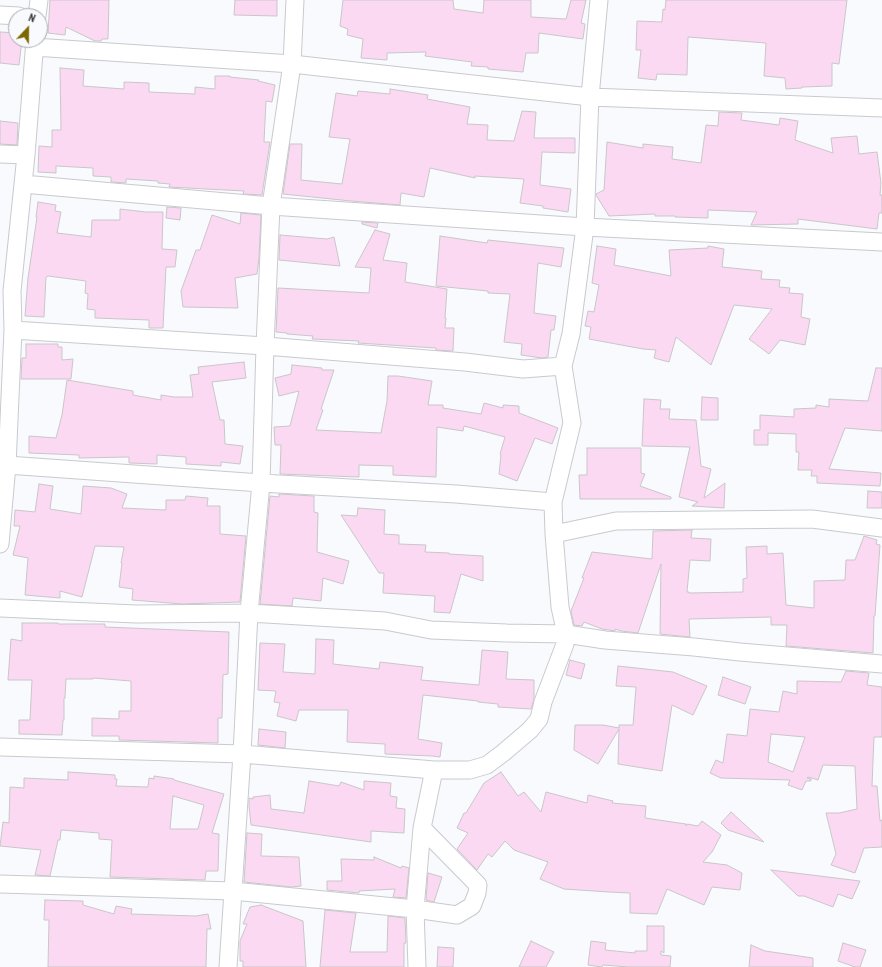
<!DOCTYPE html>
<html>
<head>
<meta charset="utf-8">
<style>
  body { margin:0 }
  #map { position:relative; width:882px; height:967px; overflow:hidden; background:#f9fafe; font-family:"PT Sans Narrow",sans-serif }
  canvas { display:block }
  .north { position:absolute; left:8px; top:8px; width:40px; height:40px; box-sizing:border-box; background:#f9fafe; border:1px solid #a9aaac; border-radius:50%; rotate:22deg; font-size:11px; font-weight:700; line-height:16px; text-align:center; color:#303132 }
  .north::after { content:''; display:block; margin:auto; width:14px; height:18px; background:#7c6800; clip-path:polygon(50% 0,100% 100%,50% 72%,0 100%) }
</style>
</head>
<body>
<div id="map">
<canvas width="882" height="967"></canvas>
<div class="north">N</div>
</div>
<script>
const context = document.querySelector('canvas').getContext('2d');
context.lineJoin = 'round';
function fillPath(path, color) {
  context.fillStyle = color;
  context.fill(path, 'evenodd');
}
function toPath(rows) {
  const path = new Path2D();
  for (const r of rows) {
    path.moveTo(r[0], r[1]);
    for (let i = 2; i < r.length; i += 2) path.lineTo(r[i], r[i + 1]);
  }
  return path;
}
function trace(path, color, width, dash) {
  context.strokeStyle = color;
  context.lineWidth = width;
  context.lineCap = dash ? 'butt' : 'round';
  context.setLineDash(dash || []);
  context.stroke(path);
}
const building = toPath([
  [50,0,109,0,108,39,102,39,101,41,95,41,66,27,65,35,48,33,50,0],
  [235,0,277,0,277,16,234,15,235,0],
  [343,0,453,0,454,9,483,13,484,0,531,0,531,17,566,19,571,0,586,0,581,23,585,24,583,39,539,33,538,53,526,53,523,72,488,69,488,67,471,66,472,62,425,56,426,52,387,53,387,60,361,58,363,39,347,35,348,29,340,26,343,0],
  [666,0,847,0,839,64,832,63,832,86,802,87,802,88,786,89,785,78,764,76,766,43,688,37,687,75,657,74,656,80,638,78,641,50,636,50,637,21,662,22,663,9,665,10,666,0],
  [0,32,16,33,16,40,22,40,19,65,0,63,0,32],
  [60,68,84,70,83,86,124,89,124,82,149,83,149,92,195,94,195,87,215,89,215,76,230,76,230,77,259,80,258,81,275,85,272,102,266,101,264,142,270,142,262,195,243,194,244,191,169,187,170,184,158,183,158,181,126,179,126,183,111,182,111,177,93,176,93,168,56,166,56,173,38,172,39,146,52,147,52,130,61,130,60,68],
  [390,89,428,95,427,99,470,107,467,124,488,125,487,140,514,141,522,111,536,112,534,138,575,138,575,153,542,152,540,185,571,189,568,212,543,208,543,206,520,203,524,179,475,176,475,178,430,168,424,197,401,193,400,205,351,201,283,194,290,144,302,144,301,180,342,184,350,139,329,137,336,93,357,96,358,91,390,94,390,89],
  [719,112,742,113,741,120,779,125,780,118,798,121,795,140,833,153,831,138,857,136,859,154,877,152,881,183,880,195,882,195,882,213,879,213,877,229,798,219,798,224,751,225,757,212,708,210,708,218,675,217,675,216,655,216,655,214,609,216,596,195,596,194,604,190,607,142,643,148,643,144,673,147,672,159,701,163,706,125,718,126,719,112],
  [0,121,18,123,17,145,0,144,0,121],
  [38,202,56,205,55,211,61,212,57,233,91,237,92,220,120,220,120,209,146,212,163,212,162,249,177,250,175,267,166,267,163,328,149,328,149,320,95,318,95,310,87,309,88,294,85,293,86,281,48,276,46,277,44,317,25,316,28,278,37,217,36,217,38,202],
  [167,207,181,208,180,220,166,218,167,207],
  [241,213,261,215,259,258,257,274,235,278,238,308,183,307,181,291,196,250,200,250,212,215,240,224,241,213],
  [362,222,378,223,377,228,362,224,362,222],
  [375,230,390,234,383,260,407,263,405,282,447,289,445,318,446,318,445,328,454,328,453,351,436,350,436,348,358,343,359,341,312,339,313,336,287,334,287,333,276,332,278,288,369,293,371,268,355,267,375,230],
  [280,235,327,239,334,237,340,266,279,260,280,235],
  [440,236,487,243,488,240,564,248,561,267,538,263,534,313,556,316,554,330,551,330,548,357,542,358,521,355,522,344,504,342,510,294,488,293,488,291,436,286,440,236],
  [597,246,616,249,614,265,671,276,669,250,708,248,708,246,724,249,722,267,762,271,761,279,780,280,779,287,790,288,789,293,803,294,801,317,810,319,805,345,780,340,769,354,749,339,772,309,734,305,711,365,676,337,669,362,654,358,656,350,643,349,589,339,591,327,585,326,588,311,594,312,599,285,592,283,597,246],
  [26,344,58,344,58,347,62,347,62,360,73,359,71,379,21,379,22,358,26,358,26,344],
  [244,362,246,378,212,382,220,420,224,420,225,444,243,446,240,464,221,462,221,466,186,464,186,457,157,455,157,464,129,463,129,457,79,458,79,455,29,453,29,436,56,438,62,415,67,380,133,391,133,395,161,400,161,395,174,397,193,397,190,375,199,374,198,367,244,362],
  [292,365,322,368,322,370,334,370,321,409,323,410,316,430,381,433,387,401,388,376,398,376,432,381,428,405,443,405,443,408,481,414,484,403,503,408,503,405,519,406,519,413,558,428,552,444,535,438,517,481,499,474,501,455,500,454,505,437,464,426,463,431,437,427,436,477,393,475,393,466,359,465,359,477,280,474,281,445,275,445,274,427,290,426,299,391,279,396,275,378,291,374,292,365],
  [876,368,882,368,882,431,845,428,829,469,881,473,880,486,817,483,817,476,811,476,812,470,798,470,799,452,796,452,796,434,768,433,768,445,754,445,754,430,760,430,760,415,794,417,794,409,816,408,816,405,829,407,829,399,868,401,876,368],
  [702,397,718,398,718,420,701,420,702,397],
  [644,399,661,400,660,409,670,409,669,419,696,420,701,466,711,469,704,498,725,483,724,508,692,506,698,502,679,497,690,447,642,446,644,399],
  [587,448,641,448,641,473,645,474,640,486,671,497,671,499,580,499,579,475,587,475,587,448],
  [39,484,53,486,50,509,81,514,83,486,111,488,127,494,122,508,166,510,166,500,185,500,186,496,208,498,207,506,220,506,220,534,246,536,240,602,182,604,132,600,133,589,119,587,122,563,121,563,124,547,95,546,82,597,60,591,60,598,25,595,28,558,13,555,20,526,14,526,15,510,35,512,39,484],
  [868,491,882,492,882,508,867,508,868,491],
  [279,494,314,496,314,512,318,513,317,552,349,561,343,584,323,578,321,601,293,598,292,606,260,604,270,496,279,497,279,494],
  [358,508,385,510,384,534,399,535,399,544,426,545,425,552,449,553,449,554,483,556,483,581,461,574,450,613,434,612,435,596,383,593,384,573,379,573,341,515,357,516,358,508],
  [692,530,691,538,711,539,710,561,690,560,687,592,689,592,689,593,743,592,743,579,747,578,746,547,767,546,767,554,783,553,786,605,814,608,814,581,845,580,846,560,855,560,864,536,877,540,876,544,880,545,875,616,874,616,873,653,786,646,787,625,771,625,771,617,689,619,690,637,660,634,661,564,638,633,621,631,615,629,615,631,602,629,584,622,582,626,574,625,571,611,584,578,582,578,592,552,652,559,653,531,692,530],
  [22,623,58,623,58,624,105,624,105,627,229,632,228,674,223,675,222,718,218,718,218,743,119,740,119,736,92,736,92,718,119,719,119,711,131,711,131,681,93,678,93,679,66,679,65,698,64,698,64,720,63,720,62,735,19,734,19,720,30,720,32,680,8,680,11,639,22,641,22,623],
  [316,639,334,640,333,664,379,669,380,662,423,667,421,680,479,685,482,650,508,652,506,679,534,680,534,699,531,709,498,707,498,704,478,702,478,701,423,695,418,739,442,743,440,757,432,756,385,754,385,744,347,742,348,710,299,710,296,721,277,716,280,703,274,702,276,691,258,690,260,643,285,644,283,672,315,674,316,639],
  [570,660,585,664,581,679,566,675,570,660],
  [618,666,673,672,707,686,693,715,672,705,662,771,618,764,619,729,598,764,574,750,575,725,603,725,619,728,619,725,633,725,636,687,616,686,618,666],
  [846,671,869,673,867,685,882,687,882,737,874,737,872,786,877,786,880,821,882,820,882,847,864,848,855,873,831,865,836,854,826,813,839,813,857,809,855,766,823,765,818,780,808,777,807,778,811,779,811,781,806,781,802,790,788,785,790,780,721,778,710,773,716,760,723,763,727,734,747,736,750,709,779,712,783,691,797,694,797,681,841,682,846,671],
  [771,734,805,737,793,772,768,762,771,734],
  [723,677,751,687,745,704,718,695,723,677],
  [259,729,286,732,285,748,258,745,259,729],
  [68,772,115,775,115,779,117,779,116,786,148,787,149,778,154,779,154,776,174,779,174,780,224,794,212,833,219,834,218,871,206,871,205,880,110,877,112,840,99,839,99,833,61,830,60,840,58,840,50,876,35,875,41,850,0,846,3,822,9,823,10,787,24,788,24,778,68,780,68,772],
  [173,796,204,805,198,829,170,829,173,796],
  [501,772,518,796,524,792,541,812,546,792,587,803,588,795,613,801,612,803,646,806,645,818,686,824,686,826,687,824,698,826,702,821,721,835,712,852,703,862,727,865,742,873,740,890,712,887,704,905,667,889,657,914,630,913,630,893,609,892,564,889,540,879,548,862,514,850,505,841,492,857,488,854,477,870,457,849,468,833,457,828,464,813,466,813,484,783,501,772],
  [309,781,339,786,341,782,364,790,364,781,391,783,390,796,397,797,396,808,405,809,404,833,371,831,371,842,251,825,249,806,249,798,253,799,253,797,270,795,271,809,304,813,309,781],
  [731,812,764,842,728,830,721,823,731,812],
  [247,833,262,834,261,856,299,857,301,886,291,887,244,882,247,833],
  [374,857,401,868,402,866,409,868,406,898,393,897,395,889,359,891,359,893,327,890,327,881,342,881,341,859,374,860,374,857],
  [771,870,860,881,852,899,838,894,833,907,804,896,798,896,771,870],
  [428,873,442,877,434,902,426,900,428,873],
  [45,900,83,901,83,905,114,914,116,906,132,909,131,914,196,916,208,914,211,929,207,929,206,967,48,967,49,920,44,920,45,900],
  [261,905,303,921,306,967,243,967,243,961,240,961,240,941,247,924,243,924,250,907,261,905],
  [325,910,356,913,350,952,387,952,388,916,405,918,406,943,404,943,404,967,320,967,325,910],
  [647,926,664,926,664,953,661,951,661,955,671,956,670,967,629,967,603,965,602,967,588,965,591,941,606,943,605,950,635,953,635,951,647,951,647,926],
  [531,941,554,952,546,967,519,967,531,941],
  [843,943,866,950,860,967,855,967,838,961,843,943],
  [751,945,765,951,813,958,813,967,749,967,751,945],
  [438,947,454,948,453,967,437,967,438,947]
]);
fillPath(building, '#fcd9f3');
trace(building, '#c9c6c8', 1);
const street = toPath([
  [0,15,19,16],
  [37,16,39,0],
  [34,47,292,64,590,97,882,108],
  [0,154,26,155],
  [23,184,271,206,585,227,882,242],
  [13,330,265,346,465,362,523,369,563,366],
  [7,465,261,483,456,494,553,502],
  [554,534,616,521,812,519,882,528],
  [0,544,7,465,13,330,12,291,26,155,35,40],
  [0,608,136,614,249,613,385,621,431,630,507,633,566,634,605,640,694,647,740,652,882,664],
  [0,747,242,754,434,770,470,770,487,765,503,753,530,730,539,719,543,702,565,644,566,634,560,607,554,534,553,502,572,423,563,366,571,334,585,227,590,97,599,0],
  [0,884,233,891,415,909,422,828],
  [228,967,242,754,249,613,261,483,265,346,271,206,292,64,295,0],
  [417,967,415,909,457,915,472,906,477,893,478,885,422,828,434,770]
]);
trace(street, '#c9cace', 19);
trace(street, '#fff', 17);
</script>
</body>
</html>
